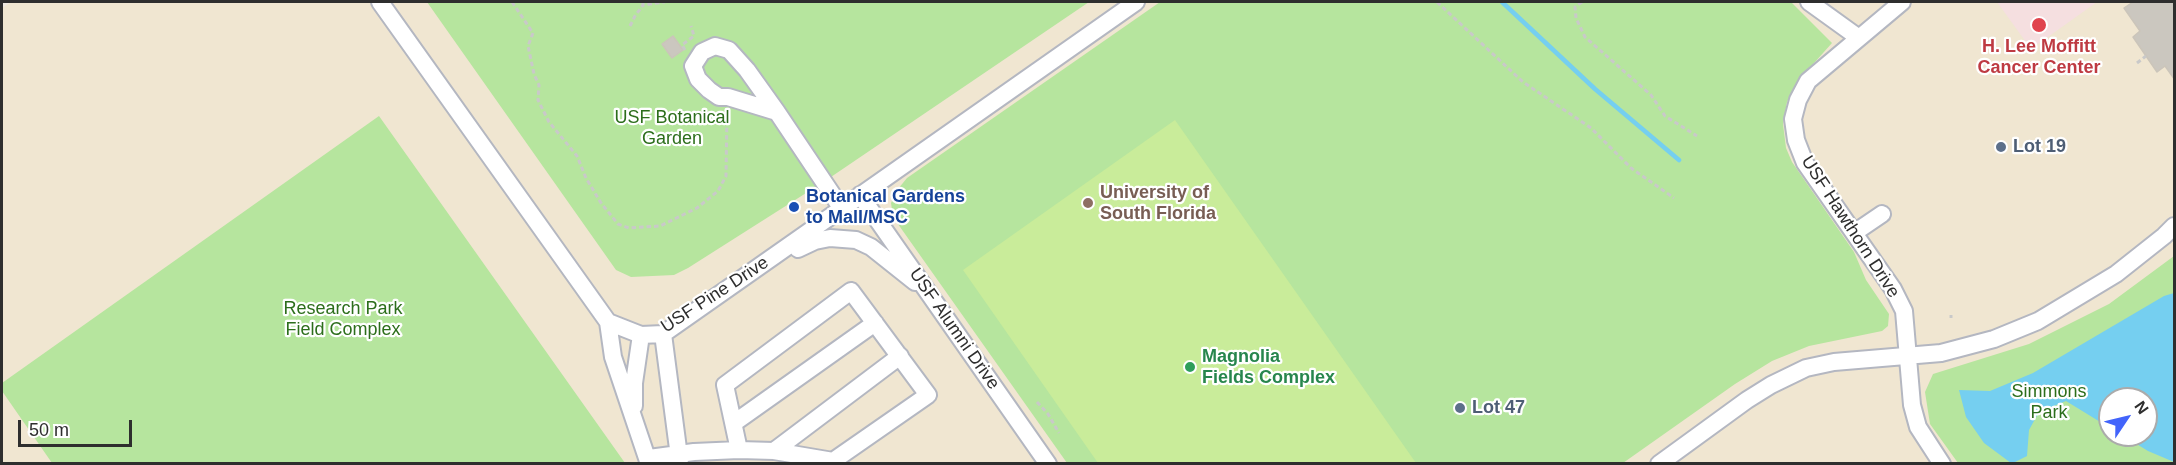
<!DOCTYPE html>
<html>
<head>
<meta charset="utf-8">
<style>
  body { margin:0 }
  #map { position:relative; width:2176px; height:465px; overflow:hidden; background:#efe9e1; font-family:Helvetica,sans-serif }
  canvas { display:block }
  .frame { position:absolute; inset:0; border:3px solid #2e2e2e; pointer-events:none }
  .north { position:absolute; left:2098px; top:387px; width:60px; height:60px; box-sizing:border-box; background:#fff; border:2px solid #ababab; border-radius:50%; rotate:55deg; font-size:16px; font-weight:700; line-height:24px; text-align:center; color:#2e2e2e }
  .north::after { content:''; display:block; margin:auto; width:21px; height:27px; background:#4264fb; clip-path:polygon(50% 0,100% 100%,50% 72%,0 100%) }
  .scale { position:absolute; left:18px; top:420px; width:114px; height:27px; box-sizing:border-box; border:3px solid #2e2e2e; border-top:0; padding-left:8px; font-size:18px; line-height:21px; white-space:nowrap; color:#2e2e2e; -webkit-text-stroke:4px #fff; paint-order:stroke }
</style>
</head>
<body>
<div id="map">
<canvas width="2176" height="465"></canvas>
<div class="frame"></div>
<div class="north">N</div>
<div class="scale">50 m</div>
</div>
<script>
const context = document.querySelector('canvas').getContext('2d');
context.lineJoin = 'round';
function fillPath(path, color) {
  context.fillStyle = color;
  context.fill(path, 'evenodd');
}
function toPath(rows) {
  const path = new Path2D();
  for (const r of rows) {
    path.moveTo(r[0], r[1]);
    for (let i = 2; i < r.length; i += 2) path.lineTo(r[i], r[i + 1]);
  }
  return path;
}
function trace(path, color, width, dash) {
  context.strokeStyle = color;
  context.lineWidth = width;
  context.lineCap = dash ? 'butt' : 'round';
  context.setLineDash(dash || []);
  context.stroke(path);
}
function write(font, color, halo, rows, align = 'center') {
  context.font = font + ' Helvetica,sans-serif';
  context.lineWidth = 4.5;
  context.setLineDash([]);
  context.textBaseline = 'middle';
  context.strokeStyle = halo;
  context.fillStyle = color;
  for (const [text, x, y, turn = 0] of rows) {
    context.save();
    context.translate(x, y);
    context.rotate((+turn || 0) * Math.PI / 180);
    context.textAlign = isNaN(turn) ? turn : align;
    if (halo) context.strokeText(text, 0, 0);
    context.fillText(text, 0, 0);
    context.restore();
  }
}
fillPath(toPath([
  [11,2,2174,2,2174,463,2,463,2,8],
  [2110,399,2146,399,2146,435,2110,435]
]), '#f0e6d1');
fillPath(toPath([
  [1997,2,2097,2,2031,49]
]), '#f5dfe0');
fillPath(toPath([
  [427,2,1089,2,825,181,688,268,674,275,631,277,616,270],
  [1160,2,1791,2,1832,43,1797,82,1787,102,1783,124,1786,148,1792,162,1854,252,1866,280,1889,314,1888,326,1882,331,1809,346,1772,361,1735,384,1623,463,1067,463,893,217,891,203,898,189,907,178],
  [379,116,625,463,52,463,2,391,2,383],
  [2174,256,2174,463,1958,463,1930,424,1925,392,1933,374,2029,344,2109,304],
  [2110,399,2146,399,2146,435,2110,435]
]), '#b6e59e');
fillPath(toPath([
  [1175,120,1416,463,1098,463,963,270]
]), '#c9ec9a');
fillPath(toPath([
  [2174,293,2174,462,2148,451,2122,435,2146,435,2146,399,2110,399,2110,428,2066,401,2039,412,2029,430,2027,456,2013,463,2011,463,1984,443,1966,417,1959,390,1990,391,2033,373,2164,296]
]), '#75cff0');
trace(toPath([
  [1502,2,1595,89,1679,160]
]), '#75cff0', 4.5);
const building = toPath([
  [2133,2,2175,2,2175,80,2165,66,2157,72,2133,37,2140,31,2124,8,2133,2],
  [673,36,683,50,672,58,662,44,673,36]
]);
fillPath(building, '#cbc7bf');
trace(building, '#cbc5ba', 1.5);
const minor = toPath([
  [380,2,608,322,641,335,663,334,1136,2],
  [1809,2,1859,38],
  [1902,2,1808,81,1798,100,1793,119,1796,140,1805,163,1893,289,1904,311,1912,405,1918,427,1942,464],
  [777,112,728,97,719,97,709,90,698,79,693,66,702,52,715,46,729,50,747,70,777,112,842,209],
  [860,195,1048,464],
  [1854,233,1882,214],
  [798,249,815,241,830,238,856,240,871,247,915,282],
  [608,322,613,357,649,464],
  [663,334,680,464],
  [634,406,634,383,641,335],
  [734,423,875,323],
  [774,451,900,356],
  [649,458,694,452,739,450,774,451,833,461,928,395,851,291,725,385,739,450],
  [1659,464,1747,400,1771,385,1806,368,1834,362,1941,353,1994,339,2038,321,2116,274,2164,236,2174,226]
]);
trace(minor, '#b4b7c1', 20);
trace(toPath([
  [512,2,533,33,528,46,534,74,539,85,538,100,549,122,577,156,586,178,601,203,618,224,629,228,660,226,697,208,718,191,726,176,727,112],
  [643,2,643,5,665,2],
  [1437,2,1523,82,1591,128,1631,168,1674,198],
  [1582,2,1575,7,1576,18,1585,37,1651,95,1665,116,1697,136],
  [630,26,635,16,643,5],
  [685,50,682,45,694,36,691,26],
  [2137,63,2146,56],
  [1951,315,1951,318],
  [1037,402,1048,414,1059,433]
]), '#c9c9c9', 3, [4.5, 3]);
trace(minor, '#fff', 16);
for (const [x, y, r, color] of [
  [2039,25,8,"#e0444e"],
  [2001,147,6,"#5c6f8a"],
  [1088,203,6,"#8d6e63"],
  [794,207,6,"#1a4fb4"],
  [1190,367,6,"#2e9e5b"],
  [1460,408,6,"#5c6f8a"]
]) {
  const dot = new Path2D();
  dot.arc(x, y, r, 0, 2 * Math.PI);
  context.fillStyle = color;
  context.fill(dot);
  trace(dot, '#fff', 2);
}
write('bold 18px', '#be3a42', '#fff', [
  ["H. Lee Moffitt",2039,47],
  ["Cancer Center",2039,68]
]);
write('18px', '#2c6e1b', '#fff', [
  ["USF Botanical",672,118],
  ["Garden",672,139],
  ["Research Park",343,309],
  ["Field Complex",343,330],
  ["Simmons",2049,392],
  ["Park",2049,413]
]);
write('bold 18px', '#4e5e75', '#fff', [
  ["Lot 19",2013,147],
  ["Lot 47",1472,408]
], 'left');
write('bold 18px', '#785e54', '#fff', [
  ["University of",1100,193],
  ["South Florida",1100,214]
], 'left');
write('bold 18px', '#164399', '#fff', [
  ["Botanical Gardens",806,197],
  ["to Mall/MSC",806,218]
], 'left');
write('18px', '#2e2e2e', '#fff', [
  ["USF Hawthorn Drive",1850,227,57],
  ["USF Pine Drive",715,295,-33],
  ["USF Alumni Drive",954,329,55]
]);
write('bold 18px', '#27864d', '#fff', [
  ["Magnolia",1202,357],
  ["Fields Complex",1202,378]
], 'left');
</script>
</body>
</html>
